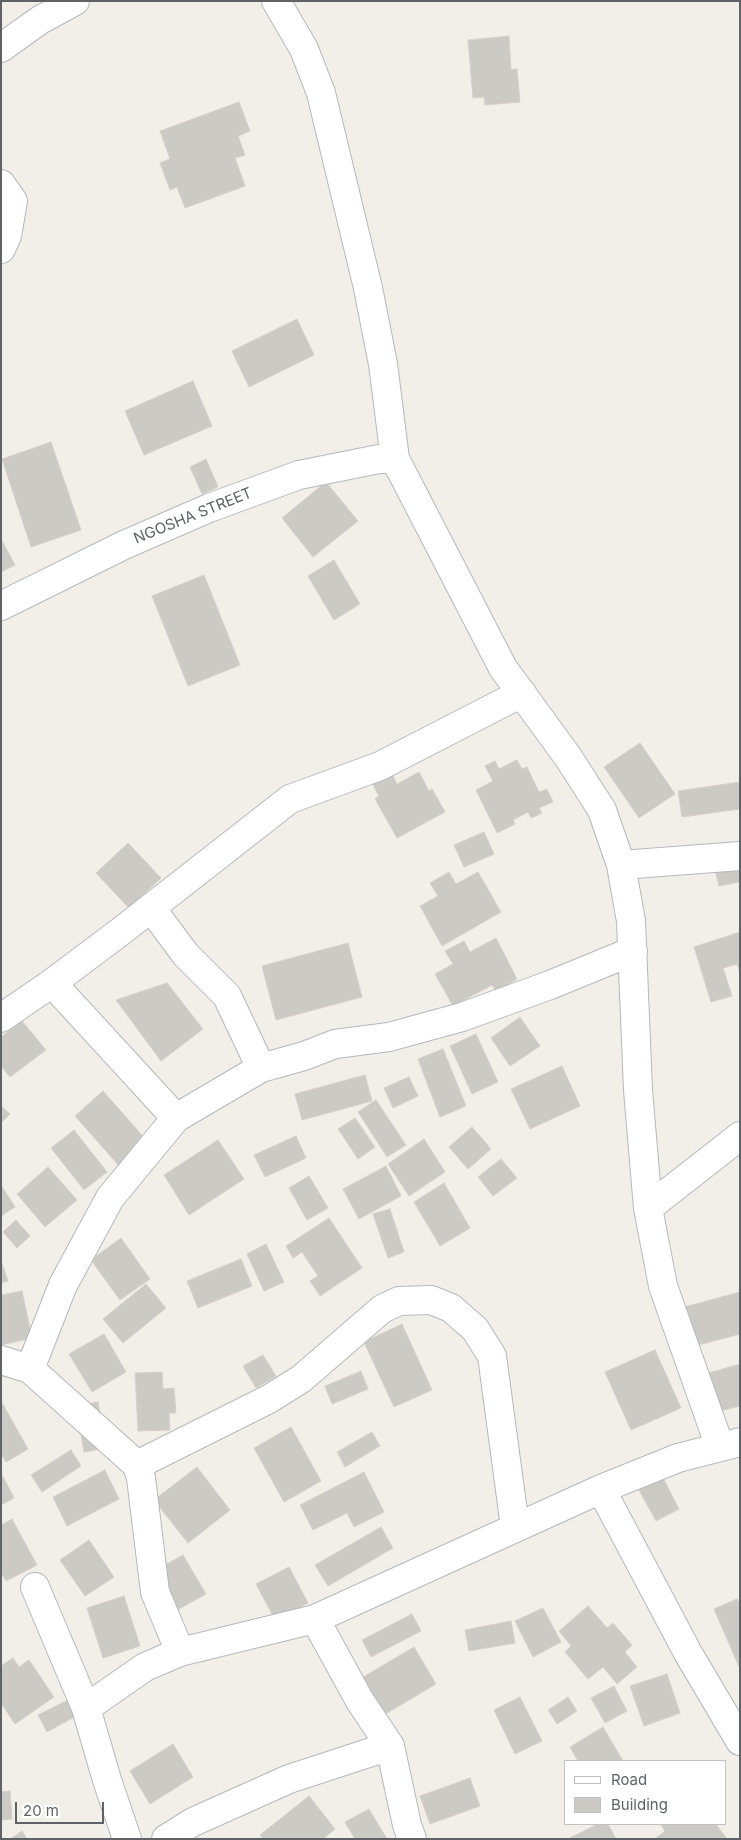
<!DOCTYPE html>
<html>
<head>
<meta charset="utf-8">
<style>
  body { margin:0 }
  #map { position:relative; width:741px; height:1840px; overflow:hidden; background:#f1efe8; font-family:Inter,sans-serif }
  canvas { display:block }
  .frame { position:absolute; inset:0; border:2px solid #5f6368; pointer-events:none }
  .legend { position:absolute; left:564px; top:1760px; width:162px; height:65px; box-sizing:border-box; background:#fff; border:1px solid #bfc1c3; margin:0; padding:6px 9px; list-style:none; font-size:15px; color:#5f6368 }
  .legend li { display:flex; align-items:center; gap:10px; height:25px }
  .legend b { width:25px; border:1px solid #bfc1c3 }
  .scale { position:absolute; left:15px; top:1802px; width:89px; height:22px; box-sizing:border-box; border:2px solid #5f6368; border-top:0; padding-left:6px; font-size:15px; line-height:18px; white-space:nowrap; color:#5f6368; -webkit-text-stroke:4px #fff; paint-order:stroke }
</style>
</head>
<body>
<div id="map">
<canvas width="741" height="1840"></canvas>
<div class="frame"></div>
<ul class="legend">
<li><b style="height:6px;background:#fff"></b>Road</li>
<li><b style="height:14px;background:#cccac5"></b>Building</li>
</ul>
<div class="scale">20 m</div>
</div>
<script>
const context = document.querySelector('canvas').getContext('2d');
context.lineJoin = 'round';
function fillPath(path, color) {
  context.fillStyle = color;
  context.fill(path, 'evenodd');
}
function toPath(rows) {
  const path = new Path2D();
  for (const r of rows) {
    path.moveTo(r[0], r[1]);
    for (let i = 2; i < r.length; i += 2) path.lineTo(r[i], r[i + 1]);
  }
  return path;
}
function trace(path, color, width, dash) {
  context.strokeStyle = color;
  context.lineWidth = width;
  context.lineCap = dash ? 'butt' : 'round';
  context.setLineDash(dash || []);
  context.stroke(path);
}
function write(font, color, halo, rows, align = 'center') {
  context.font = font + ' Inter,sans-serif';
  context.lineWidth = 4;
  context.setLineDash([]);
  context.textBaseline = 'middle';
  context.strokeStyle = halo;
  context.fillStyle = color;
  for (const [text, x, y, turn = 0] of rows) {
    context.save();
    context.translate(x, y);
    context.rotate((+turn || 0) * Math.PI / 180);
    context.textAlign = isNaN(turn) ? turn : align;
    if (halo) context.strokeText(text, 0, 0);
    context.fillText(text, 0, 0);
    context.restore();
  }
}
const building = toPath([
  [509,36,511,70,517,69,520,102,485,105,484,97,473,98,468,40,509,36],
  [239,102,250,131,238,136,245,155,235,158,245,186,185,208,177,187,170,190,160,163,170,159,160,131,239,102],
  [297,319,314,355,249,387,232,351,297,319],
  [193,381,212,426,144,455,125,411,193,381],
  [51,442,81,530,31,547,2,459,51,442],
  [206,459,218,487,202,494,190,467,206,459],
  [326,482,358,521,313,557,282,518,326,482],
  [1,539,15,565,1,572,1,539],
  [334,560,360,604,334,620,308,576,334,560],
  [204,575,240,665,188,686,152,596,204,575],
  [640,743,675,794,639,818,604,767,640,743],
  [517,760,522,769,527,767,539,792,547,789,553,802,539,808,542,813,531,818,528,812,513,820,515,824,497,833,476,790,493,781,485,766,495,761,499,769,517,760],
  [391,772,397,784,419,772,429,791,432,789,445,812,397,838,375,799,379,796,372,783,391,772],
  [740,782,740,809,682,817,678,791,740,782],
  [484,832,494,854,464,867,454,845,484,832],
  [128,843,161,878,129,908,96,873,128,843],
  [740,861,740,882,719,886,714,866,740,861],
  [449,872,456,884,478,872,501,912,442,946,420,906,438,896,430,883,449,872],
  [740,932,740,973,737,964,723,968,732,996,711,1002,694,947,740,932],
  [496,938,517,979,496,991,492,985,453,1006,435,974,453,964,445,951,464,941,470,952,496,938],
  [348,943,362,997,276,1020,262,966,348,943],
  [167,983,203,1029,161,1061,116,1000,167,983],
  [520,1017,540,1046,510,1066,491,1038,520,1017],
  [22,1021,46,1050,10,1077,1,1066,1,1037,22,1021],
  [476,1034,498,1082,472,1094,450,1046,476,1034],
  [443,1049,466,1106,440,1117,418,1059,443,1049],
  [562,1066,580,1106,530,1129,511,1089,562,1066],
  [365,1075,372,1101,302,1120,295,1094,365,1075],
  [409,1077,418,1096,393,1108,384,1088,409,1077],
  [103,1091,148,1142,120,1167,75,1116,103,1091],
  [376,1100,406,1145,387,1157,358,1112,376,1100],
  [1,1106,10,1114,1,1123,1,1106],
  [355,1118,375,1147,358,1159,338,1129,355,1118],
  [472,1127,491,1149,468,1169,449,1147,472,1127],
  [74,1130,107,1172,84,1190,51,1148,74,1130],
  [296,1136,306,1158,265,1177,254,1155,296,1136],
  [424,1139,445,1172,409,1196,388,1164,424,1139],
  [218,1140,244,1179,189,1215,164,1175,218,1140],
  [501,1159,517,1178,493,1196,478,1177,501,1159],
  [386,1166,401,1196,359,1219,343,1189,386,1166],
  [48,1167,77,1200,45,1227,17,1194,48,1167],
  [309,1176,328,1208,307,1220,289,1188,309,1176],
  [444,1183,470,1228,440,1246,414,1202,444,1183],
  [1,1185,15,1207,1,1216,1,1185],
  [390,1209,404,1252,388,1258,373,1214,390,1209],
  [329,1218,362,1268,320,1296,310,1281,318,1276,302,1252,293,1258,286,1246,329,1218],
  [16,1220,30,1236,17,1248,3,1232,16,1220],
  [121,1238,150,1279,120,1300,91,1260,121,1238],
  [266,1244,284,1282,264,1291,247,1254,266,1244],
  [241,1259,252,1286,198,1308,187,1281,241,1259],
  [1,1261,8,1281,1,1283,1,1261],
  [146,1284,166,1308,123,1343,103,1319,146,1284],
  [22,1291,32,1338,1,1345,1,1295,22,1291],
  [740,1292,740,1334,691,1347,681,1308,740,1292],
  [402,1324,432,1390,394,1407,364,1342,402,1324],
  [104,1334,126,1372,92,1392,69,1354,104,1334],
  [655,1350,681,1408,631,1430,605,1372,655,1350],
  [263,1355,276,1376,256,1388,243,1366,263,1355],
  [740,1364,740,1406,708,1414,698,1376,740,1364],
  [361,1371,368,1389,332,1404,325,1386,361,1371],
  [162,1372,163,1389,174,1388,176,1413,169,1413,170,1430,138,1431,135,1373,162,1372],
  [1,1401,28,1449,6,1462,1,1454,1,1401],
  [98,1402,107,1448,84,1452,76,1406,98,1402],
  [291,1427,321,1481,284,1502,254,1448,291,1427],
  [372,1432,380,1446,345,1467,337,1452,372,1432],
  [71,1450,81,1466,42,1492,31,1475,71,1450],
  [197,1467,230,1510,188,1543,154,1500,197,1467],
  [105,1470,119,1499,67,1526,53,1497,105,1470],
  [364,1472,384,1512,354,1527,347,1513,313,1530,300,1505,364,1472],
  [1,1473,14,1498,1,1505,1,1473],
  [663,1478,679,1509,656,1521,639,1490,663,1478],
  [12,1519,37,1565,6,1581,1,1573,1,1525,12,1519],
  [381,1527,393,1548,328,1586,315,1565,381,1527],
  [89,1540,114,1577,85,1596,60,1560,89,1540],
  [183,1555,206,1594,177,1610,154,1571,183,1555],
  [289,1567,308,1603,275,1620,256,1584,289,1567],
  [124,1596,140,1646,103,1658,87,1608,124,1596],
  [737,1599,740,1605,740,1669,714,1609,737,1599],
  [588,1606,607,1628,613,1623,632,1645,625,1652,637,1667,617,1684,603,1667,588,1679,565,1652,571,1646,559,1631,588,1606],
  [543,1608,561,1642,533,1657,515,1621,543,1608],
  [412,1614,421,1631,371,1657,362,1640,412,1614],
  [511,1621,515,1643,469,1651,465,1630,511,1621],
  [414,1647,436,1684,382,1716,360,1679,414,1647],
  [13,1658,19,1667,29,1660,54,1697,15,1724,1,1703,1,1666,13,1658],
  [667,1674,680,1713,644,1726,630,1686,667,1674],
  [614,1686,627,1711,605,1723,591,1698,614,1686],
  [520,1697,542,1741,515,1754,494,1710,520,1697],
  [568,1697,577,1711,557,1724,548,1710,568,1697],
  [68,1700,76,1716,47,1732,38,1715,68,1700],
  [603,1727,623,1761,578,1761,570,1747,603,1727],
  [173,1744,193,1777,150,1804,130,1771,173,1744],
  [470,1778,480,1806,430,1824,420,1796,470,1778],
  [10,1791,12,1819,1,1820,1,1792,10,1791],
  [309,1796,335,1829,323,1839,263,1839,260,1835,309,1796],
  [369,1809,387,1839,355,1839,345,1822,369,1809],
  [598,1824,608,1824,616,1839,568,1839,598,1824],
  [660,1824,716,1824,727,1839,655,1839,665,1831,660,1824],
  [22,1831,27,1839,10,1839,22,1831]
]);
fillPath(building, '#cccac5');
trace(building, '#d6d1c6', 1);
const minor = toPath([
  [276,1,304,49,321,93,368,288,383,364,395,459,503,668,568,757,602,810,621,865,631,921,638,1090,648,1208,663,1286,720,1447],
  [1,48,40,20,75,1],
  [1,184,13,201,7,236,1,249],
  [1,606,124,545,209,508,299,475,379,459,395,459],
  [621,865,740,856],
  [151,908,186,955,227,996,261,1068,304,1056,335,1044,389,1037,462,1017,550,985,633,951],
  [52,983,176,1118],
  [1,1018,52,983,120,932,290,799,380,766,522,693],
  [648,1208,740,1136],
  [1,1360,30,1369,137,1465,141,1478,155,1592,180,1652],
  [30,1369,63,1285,110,1198,176,1118,261,1068],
  [137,1465,269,1399,301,1379,382,1309,399,1301,431,1300,451,1308,475,1329,492,1356,515,1527],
  [601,1489,688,1653,740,1741],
  [35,1587,86,1708,107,1780,127,1839],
  [315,1619,360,1701,390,1746,407,1825,412,1839],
  [86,1708,145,1667,180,1652,315,1619,601,1489,678,1458,740,1442],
  [166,1839,193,1822,289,1779,390,1746]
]);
trace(minor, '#b5b8bc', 30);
trace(minor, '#fff', 28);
write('15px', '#5f6368', '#fff', [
  ["NGOSHA STREET",193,516,-22]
]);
</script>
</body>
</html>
